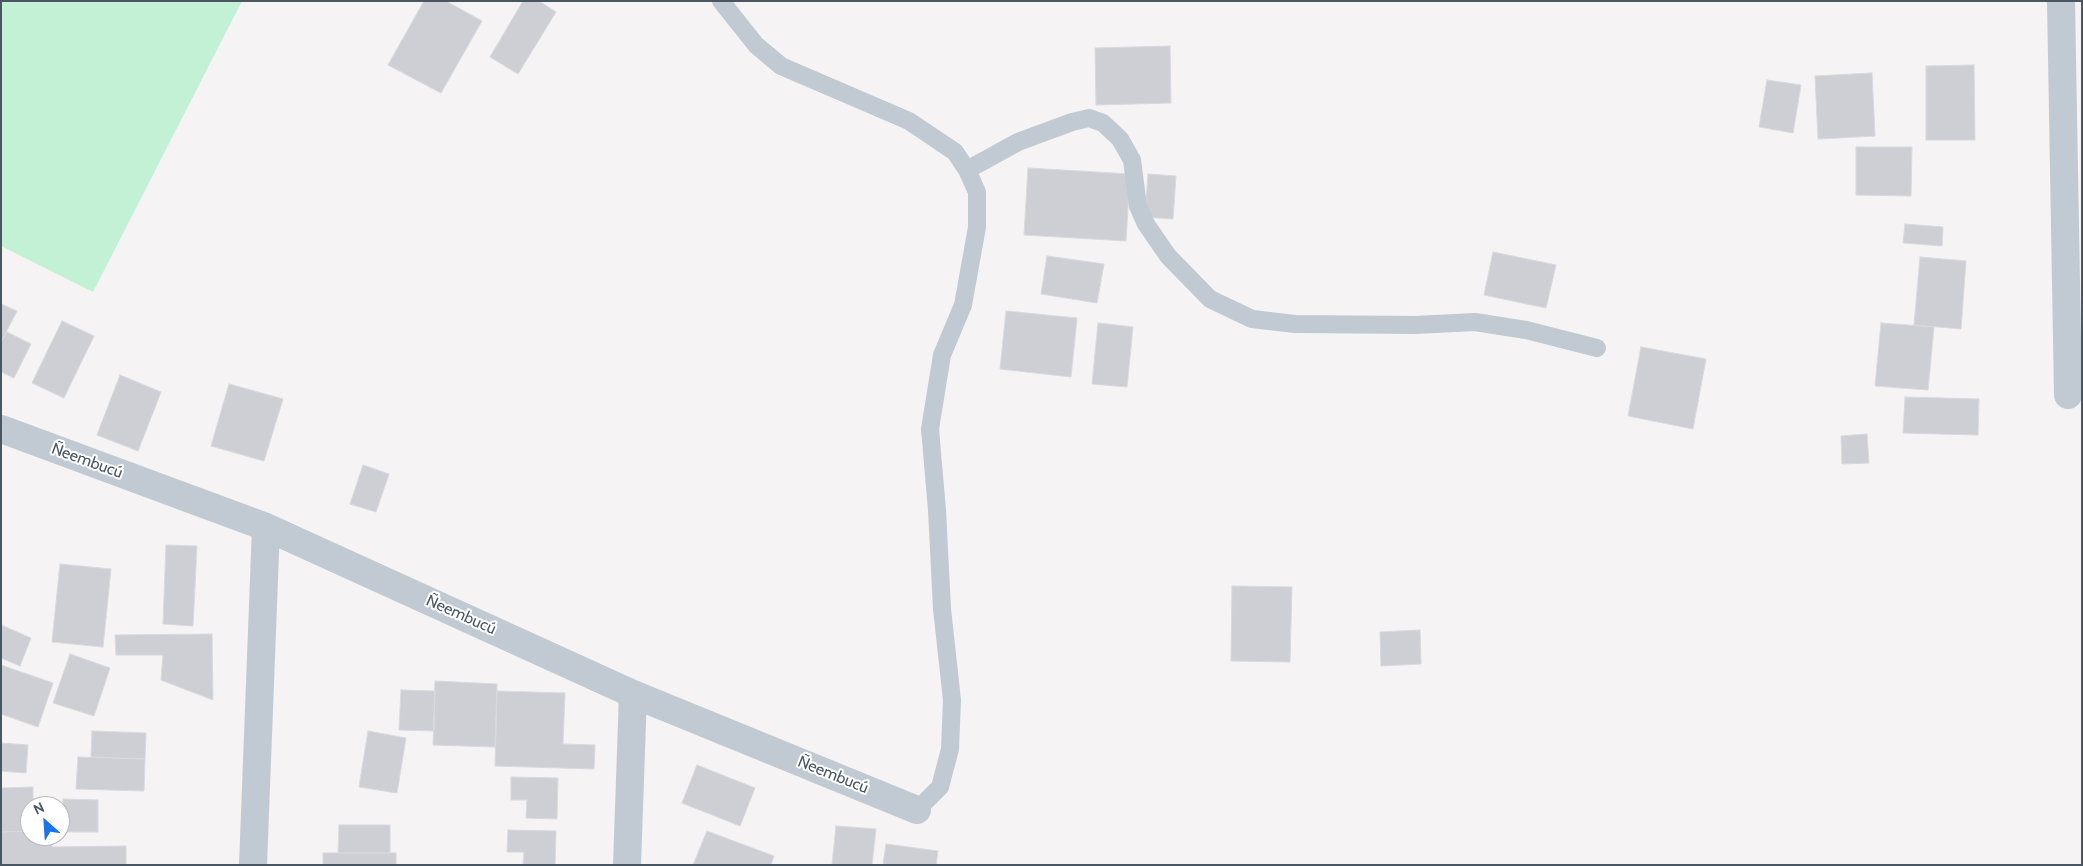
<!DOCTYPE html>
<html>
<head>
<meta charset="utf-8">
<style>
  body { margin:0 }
  #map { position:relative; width:2083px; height:866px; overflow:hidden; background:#f5f3f3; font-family:Cabin,sans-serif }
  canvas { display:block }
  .frame { position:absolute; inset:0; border:2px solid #4a5661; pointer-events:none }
  .north { position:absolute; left:20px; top:796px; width:50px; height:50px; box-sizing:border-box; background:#fff; border:1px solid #b7bbc0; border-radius:50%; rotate:334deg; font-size:14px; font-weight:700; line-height:20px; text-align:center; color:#4a5661 }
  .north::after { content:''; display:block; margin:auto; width:18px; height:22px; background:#1a73e8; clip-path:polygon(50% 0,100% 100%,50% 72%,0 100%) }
</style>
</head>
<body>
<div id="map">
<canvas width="2083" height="866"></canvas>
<div class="frame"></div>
<div class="north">N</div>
</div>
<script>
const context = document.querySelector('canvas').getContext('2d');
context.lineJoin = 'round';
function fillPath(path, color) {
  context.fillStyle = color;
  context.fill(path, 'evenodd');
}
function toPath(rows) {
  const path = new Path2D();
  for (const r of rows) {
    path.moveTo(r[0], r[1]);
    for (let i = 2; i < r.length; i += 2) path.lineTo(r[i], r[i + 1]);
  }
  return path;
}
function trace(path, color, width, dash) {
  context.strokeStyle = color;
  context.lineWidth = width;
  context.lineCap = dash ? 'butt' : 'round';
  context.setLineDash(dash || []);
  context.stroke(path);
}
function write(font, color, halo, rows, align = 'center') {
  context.font = font + ' Cabin,sans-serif';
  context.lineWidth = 4;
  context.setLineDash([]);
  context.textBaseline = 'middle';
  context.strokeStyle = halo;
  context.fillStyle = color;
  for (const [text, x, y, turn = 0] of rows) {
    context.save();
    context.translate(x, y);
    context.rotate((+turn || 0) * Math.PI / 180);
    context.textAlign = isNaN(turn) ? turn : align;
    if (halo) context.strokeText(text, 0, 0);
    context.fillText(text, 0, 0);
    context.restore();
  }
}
fillPath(toPath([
  [1,1,242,1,93,292,1,246]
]), '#c3f1d5');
const building = toPath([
  [424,1,446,1,482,21,441,93,388,65,424,1],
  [523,1,539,1,556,12,518,74,490,57,523,1],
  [1170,46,1171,103,1096,105,1095,48,1170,46],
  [1974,65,1975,140,1926,140,1926,66,1974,65],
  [1872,73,1875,136,1818,139,1815,76,1872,73],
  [1767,80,1801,85,1793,133,1759,127,1767,80],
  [1856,147,1912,147,1911,196,1856,195,1856,147],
  [1028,168,1130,174,1126,241,1024,235,1028,168],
  [1148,174,1176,176,1173,219,1145,217,1148,174],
  [1905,224,1943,227,1942,246,1903,243,1905,224],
  [1493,252,1556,265,1546,308,1484,295,1493,252],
  [1047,256,1104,264,1097,303,1041,294,1047,256],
  [1920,257,1966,261,1961,329,1914,325,1920,257],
  [1,304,17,311,1,342,1,304],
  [1006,311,1077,318,1071,377,1000,369,1006,311],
  [62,321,94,336,64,398,32,383,62,321],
  [1098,323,1133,327,1127,387,1092,384,1098,323],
  [1881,323,1934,327,1928,390,1875,386,1881,323],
  [7,332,31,344,14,378,1,372,1,342,7,332],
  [1641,347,1706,359,1693,429,1628,416,1641,347],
  [120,375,161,392,138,451,97,435,120,375],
  [229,384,283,399,264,461,211,446,229,384],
  [1905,397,1979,399,1978,435,1903,433,1905,397],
  [1867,434,1869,463,1842,464,1841,436,1867,434],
  [363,465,389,474,376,512,350,504,363,465],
  [166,545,197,546,193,626,163,624,166,545],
  [60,564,111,569,103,647,52,642,60,564],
  [1232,586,1292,587,1290,662,1231,661,1232,586],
  [1,625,31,638,20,666,1,658,1,625],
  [1420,630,1421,664,1381,666,1380,632,1420,630],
  [212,634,213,700,161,680,163,655,116,655,115,635,212,634],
  [70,654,110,668,94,716,53,703,70,654],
  [1,665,53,683,38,727,1,714,1,665],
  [435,681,497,684,495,747,433,745,435,681],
  [401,690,435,691,434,731,399,730,401,690],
  [497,691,565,693,563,744,595,745,594,769,495,766,497,691],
  [92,731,146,733,145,759,91,757,92,731],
  [368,731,406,738,397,793,359,787,368,731],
  [1,743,28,745,26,773,1,771,1,743],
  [78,757,145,759,144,791,76,789,78,757],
  [697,765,755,788,740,826,682,803,697,765],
  [511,777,558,778,557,819,526,818,527,800,511,800,511,777],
  [33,787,33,806,30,806,30,831,1,832,1,788,33,787],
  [63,799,98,800,98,832,63,832,63,799],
  [339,825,390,825,390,853,338,853,339,825],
  [836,826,876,829,872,865,832,865,836,826],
  [508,830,556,831,555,865,523,865,524,852,507,852,508,830],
  [30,831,30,836,53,836,52,847,126,846,126,865,1,865,1,832,30,831],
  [707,831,774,856,771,865,693,865,707,831],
  [886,844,938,851,936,865,883,865,886,844],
  [323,853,396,853,396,865,323,865,323,853]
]);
fillPath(building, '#cdcfd5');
trace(building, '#d7d9de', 1);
trace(toPath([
  [721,1,756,45,781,66,909,121,955,152,967,170,977,192,977,227,963,305,942,355,930,429,937,510,942,609,952,700,950,749,940,787,917,810],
  [967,170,1018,142,1072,122,1089,118,1103,123,1120,139,1132,160,1138,206,1146,224,1168,256,1210,299,1252,319,1295,324,1415,325,1475,322,1526,330,1597,348]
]), '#c1cad2', 18);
trace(toPath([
  [2061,1,2068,395],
  [1,429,266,527,633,694,917,810],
  [253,865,266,527],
  [627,865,633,694]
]), '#c1cad2', 28);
write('16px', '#4a5661', '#fff', [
  ["Ñeembucú",87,461,20],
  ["Ñeembucú",461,615,24],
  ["Ñeembucú",833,775,22]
]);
</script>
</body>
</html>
